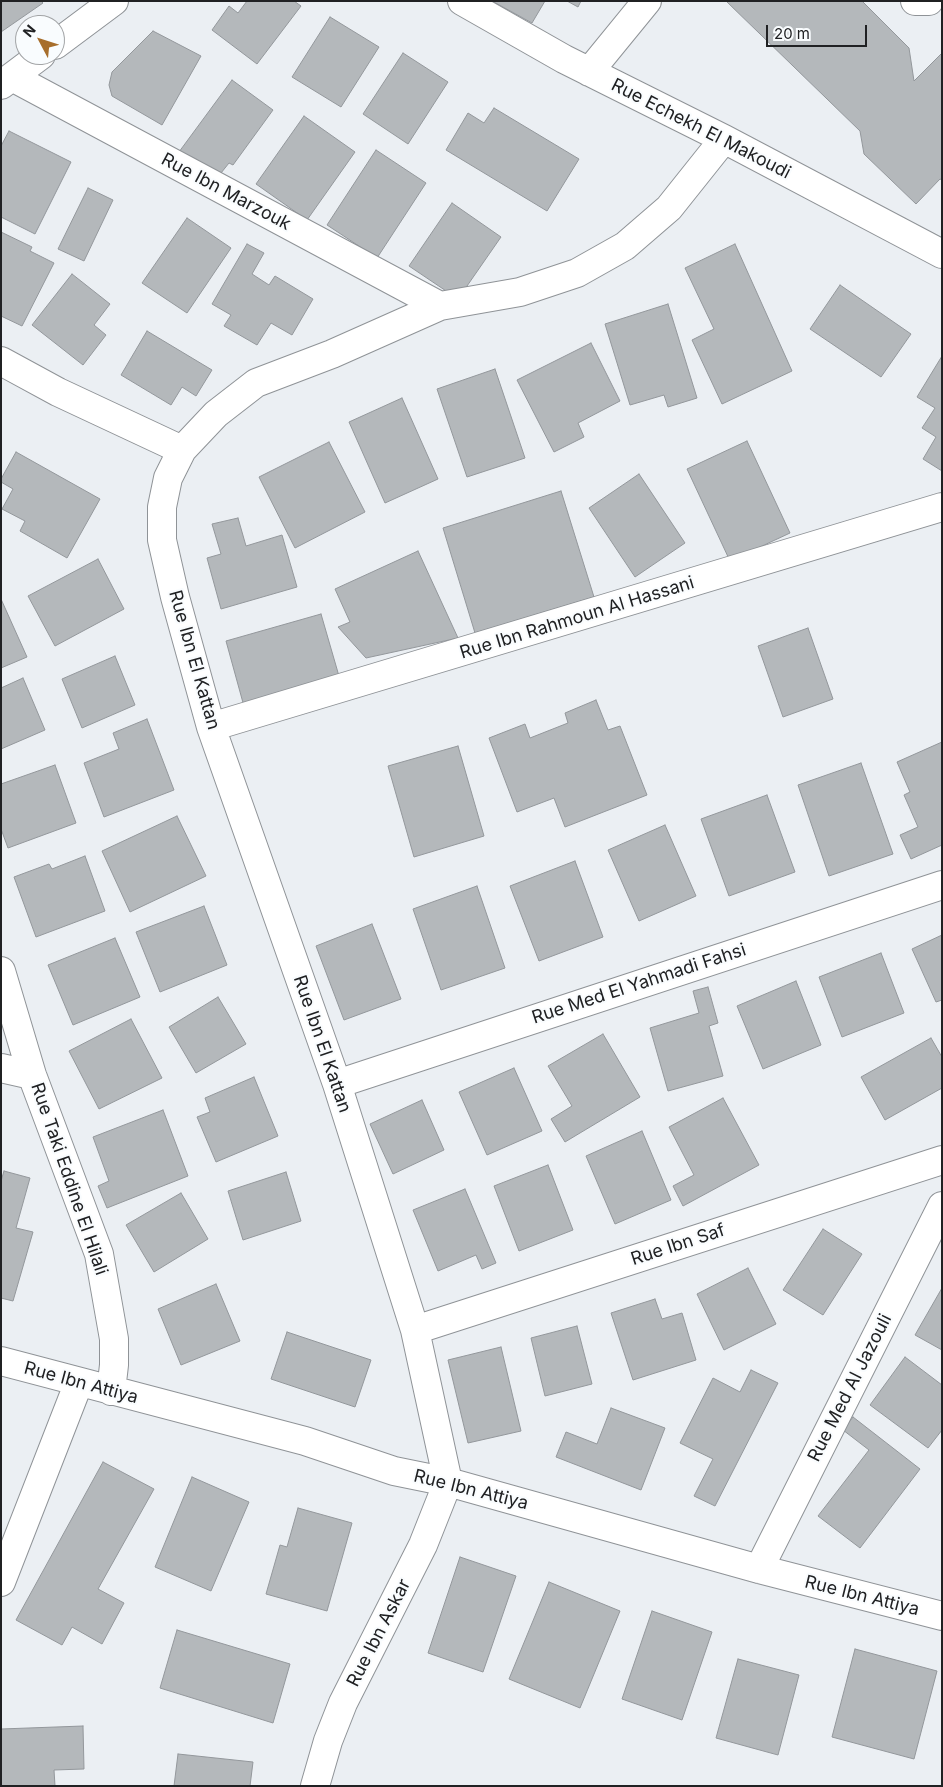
<!DOCTYPE html>
<html>
<head>
<meta charset="utf-8">
<style>
  body { margin:0 }
  #map { position:relative; width:943px; height:1787px; overflow:hidden; background:#ebeff3; font-family:Inter,sans-serif }
  canvas { display:block }
  .frame { position:absolute; inset:0; border:2px solid #202123; pointer-events:none }
  .north { position:absolute; left:15px; top:15px; width:50px; height:50px; box-sizing:border-box; background:#f9fcfe; border:1px solid #a2a4a6; border-radius:50%; rotate:310deg; font-size:14px; font-weight:700; line-height:20px; text-align:center; color:#202123 }
  .north::after { content:''; display:block; margin:auto; width:18px; height:22px; background:#a76e2c; clip-path:polygon(50% 0,100% 100%,50% 72%,0 100%) }
  .scale { position:absolute; left:766px; top:25px; width:101px; height:22px; box-sizing:border-box; border:2px solid #202123; border-top:0; padding-left:6px; font-size:15px; line-height:18px; white-space:nowrap; color:#202123; -webkit-text-stroke:4px #f9fcfe; paint-order:stroke }
</style>
</head>
<body>
<div id="map">
<canvas width="943" height="1787"></canvas>
<div class="frame"></div>
<div class="north">N</div>
<div class="scale">20 m</div>
</div>
<script>
const context = document.querySelector('canvas').getContext('2d');
context.lineJoin = 'round';
function fillPath(path, color) {
  context.fillStyle = color;
  context.fill(path, 'evenodd');
}
function toPath(rows) {
  const path = new Path2D();
  for (const r of rows) {
    path.moveTo(r[0], r[1]);
    for (let i = 2; i < r.length; i += 2) path.lineTo(r[i], r[i + 1]);
  }
  return path;
}
function trace(path, color, width, dash) {
  context.strokeStyle = color;
  context.lineWidth = width;
  context.lineCap = dash ? 'butt' : 'round';
  context.setLineDash(dash || []);
  context.stroke(path);
}
function write(font, color, halo, rows, align = 'center') {
  context.font = font + ' Inter,sans-serif';
  context.lineWidth = 4;
  context.setLineDash([]);
  context.textBaseline = 'middle';
  context.strokeStyle = halo;
  context.fillStyle = color;
  for (const [text, x, y, turn = 0] of rows) {
    context.save();
    context.translate(x, y);
    context.rotate((+turn || 0) * Math.PI / 180);
    context.textAlign = isNaN(turn) ? turn : align;
    if (halo) context.strokeText(text, 0, 0);
    context.fillText(text, 0, 0);
    context.restore();
  }
}
const building = toPath([
  [1,1,41,1,43,3,1,32,1,1],
  [247,1,294,1,301,6,257,64,212,30,229,6,238,13,247,1],
  [492,1,545,1,532,23,492,1],
  [567,1,581,1,578,7,567,1],
  [726,1,862,1,909,48,914,81,942,53,942,180,940,179,916,204,864,154,860,131,726,1],
  [330,17,379,47,341,107,292,77,330,17],
  [153,31,201,56,162,125,112,96,109,85,112,72,153,31],
  [403,53,448,82,408,144,363,114,403,53],
  [232,80,273,110,233,165,229,163,213,183,176,156,232,80],
  [494,108,579,159,547,211,446,150,468,113,484,123,494,108],
  [304,116,355,152,307,220,256,184,304,116],
  [9,131,71,162,35,234,1,217,1,146,9,131],
  [376,150,426,183,377,258,327,225,376,150],
  [88,188,113,200,84,261,58,249,88,188],
  [452,203,501,237,458,299,409,266,452,203],
  [187,218,231,248,187,313,142,283,187,218],
  [1,232,32,247,30,251,54,263,22,326,1,316,1,232],
  [247,244,264,253,252,274,269,285,275,276,313,299,292,335,271,323,257,345,224,326,231,315,212,304,247,244],
  [735,244,792,371,722,404,692,340,714,329,685,268,735,244],
  [72,274,110,304,94,325,106,335,83,365,32,325,72,274],
  [840,285,911,334,881,377,810,329,840,285],
  [668,304,697,398,668,407,664,395,630,405,605,324,668,304],
  [147,331,212,370,196,396,182,387,171,405,121,375,147,331],
  [591,343,620,401,578,423,584,437,554,452,517,380,591,343],
  [942,356,942,471,923,459,936,437,922,428,935,408,917,397,942,356],
  [495,369,525,458,467,477,437,389,495,369],
  [402,398,438,479,385,503,349,422,402,398],
  [747,441,790,533,730,561,687,469,747,441],
  [329,442,365,512,295,548,259,477,329,442],
  [16,452,100,499,67,558,20,531,25,521,2,509,13,489,1,482,1,479,16,452],
  [639,474,685,543,635,577,589,508,639,474],
  [561,491,594,597,475,633,443,528,561,491],
  [238,518,246,546,282,535,297,587,221,609,207,558,221,554,212,524,238,518],
  [418,551,458,638,366,658,338,627,350,622,335,589,418,551],
  [98,559,124,609,55,646,28,596,98,559],
  [1,599,27,657,1,668,1,599],
  [321,614,341,683,245,710,226,641,321,614],
  [808,628,833,699,783,717,758,646,808,628],
  [115,656,135,705,82,728,62,679,115,656],
  [23,678,45,730,1,749,1,688,23,678],
  [596,700,608,730,620,726,647,795,565,827,554,798,517,812,489,738,525,724,530,738,568,723,565,713,596,700],
  [147,719,174,790,104,817,84,763,119,749,113,733,147,719],
  [942,742,942,845,911,859,900,835,918,827,904,795,910,792,897,762,942,742],
  [458,746,484,836,414,857,388,766,458,746],
  [861,763,893,854,829,876,798,785,861,763],
  [55,765,76,823,8,848,1,829,1,784,55,765],
  [767,795,795,872,729,896,701,819,767,795],
  [177,816,206,876,130,912,102,851,177,816],
  [665,825,696,896,639,921,608,850,665,825],
  [85,856,105,911,36,937,14,877,49,864,52,869,85,856],
  [575,861,603,937,539,961,510,886,575,861],
  [477,886,505,968,441,990,413,909,477,886],
  [204,906,227,965,160,992,136,932,204,906],
  [372,924,401,999,344,1020,316,946,372,924],
  [942,935,942,1000,936,1002,912,949,942,935],
  [115,938,140,997,73,1025,48,965,115,938],
  [881,953,904,1013,842,1037,819,977,881,953],
  [796,981,821,1045,763,1069,737,1006,796,981],
  [708,987,718,1023,709,1026,723,1076,668,1091,650,1028,699,1013,693,991,708,987],
  [218,997,246,1044,196,1073,169,1027,218,997],
  [131,1019,162,1078,99,1109,69,1051,131,1019],
  [603,1034,640,1097,565,1142,551,1119,572,1106,548,1066,603,1034],
  [931,1038,942,1057,942,1088,885,1120,861,1077,931,1038],
  [514,1068,542,1131,487,1155,459,1092,514,1068],
  [254,1077,278,1136,216,1162,197,1117,210,1112,205,1098,254,1077],
  [723,1098,759,1165,683,1206,673,1186,694,1175,669,1127,723,1098],
  [422,1100,444,1150,393,1174,370,1124,422,1100],
  [163,1110,188,1176,107,1208,98,1186,109,1181,93,1137,163,1110],
  [642,1131,671,1200,615,1224,586,1156,642,1131],
  [548,1165,573,1230,519,1251,494,1186,548,1165],
  [4,1171,30,1178,16,1228,33,1232,13,1301,1,1298,1,1181,4,1171],
  [286,1172,301,1221,243,1240,228,1191,286,1172],
  [465,1189,496,1263,482,1269,476,1255,438,1271,413,1210,465,1189],
  [181,1193,208,1239,154,1272,126,1225,181,1193],
  [823,1229,862,1254,823,1315,783,1290,823,1229],
  [748,1268,776,1324,724,1350,697,1294,748,1268],
  [216,1284,240,1341,181,1365,158,1309,216,1284],
  [942,1288,942,1350,915,1335,942,1288],
  [655,1299,662,1319,682,1313,696,1360,633,1380,611,1313,655,1299],
  [577,1326,592,1384,545,1396,531,1338,577,1326],
  [287,1332,371,1360,355,1407,271,1379,287,1332],
  [501,1347,521,1431,468,1443,448,1360,501,1347],
  [905,1357,942,1385,942,1430,928,1448,870,1405,905,1357],
  [751,1370,778,1383,715,1506,694,1496,713,1459,680,1443,713,1378,740,1392,751,1370],
  [611,1408,665,1428,641,1490,556,1457,566,1432,597,1444,611,1408],
  [853,1417,920,1469,860,1548,818,1516,869,1450,843,1430,853,1417],
  [103,1462,154,1489,98,1589,124,1603,102,1644,72,1627,62,1645,16,1620,103,1462],
  [192,1477,249,1502,211,1591,155,1567,192,1477],
  [298,1508,352,1523,327,1611,266,1594,280,1545,287,1547,298,1508],
  [460,1557,516,1576,483,1672,428,1653,460,1557],
  [549,1582,620,1611,580,1708,509,1679,549,1582],
  [652,1611,712,1632,682,1720,622,1699,652,1611],
  [177,1630,290,1664,273,1723,160,1688,177,1630],
  [855,1649,937,1671,914,1759,832,1737,855,1649],
  [738,1659,799,1675,778,1755,716,1738,738,1659],
  [83,1726,84,1769,54,1770,55,1786,1,1786,1,1729,83,1726],
  [178,1754,253,1762,250,1786,174,1786,178,1754]
]);
fillPath(building, '#b4b8bb');
trace(building, '#93979b', 1);
const minor = toPath([
  [462,1,564,59,724,139,942,254],
  [915,1,929,1],
  [55,45,114,1],
  [589,72,647,1],
  [12,77,440,306],
  [1,85,41,55],
  [1,361,58,392,182,450],
  [211,727,942,507],
  [1,971,32,1075,99,1254,114,1339,114,1365,111,1391],
  [1,1068,32,1075],
  [337,1084,942,885],
  [415,1330,942,1160],
  [1,1361,305,1441,394,1471,448,1482,759,1569,942,1616],
  [759,1569,942,1206],
  [1,1582,79,1382],
  [315,1786,328,1741,343,1703,423,1545,448,1482,415,1330,337,1084,211,727,175,597,162,540,162,507,168,478,182,450,216,414,256,383,332,354,440,306,520,292,577,273,625,246,669,208,724,139]
]);
trace(minor, '#8f9397', 30);
trace(minor, '#fff', 28);
write('18px', '#202123', '#f9fcfe', [
  ["Rue Echekh El Makoudi",701,129,27],
  ["Rue Ibn Marzouk",226,192,28],
  ["Rue Ibn Rahmoun Al Hassani",577,618,-17],
  ["Rue Ibn El Kattan",194,660,74],
  ["Rue Med El Yahmadi Fahsi",639,984,-18],
  ["Rue Ibn El Kattan",322,1044,71],
  ["Rue Taki Eddine El Hilali",69,1179,71],
  ["Rue Ibn Saf",678,1245,-18],
  ["Rue Ibn Attiya",81,1383,15],
  ["Rue Med Al Jazouli",850,1388,-63],
  ["Rue Ibn Attiya",471,1490,14],
  ["Rue Ibn Attiya",862,1596,14],
  ["Rue Ibn Askar",379,1633,-63]
]);
</script>
</body>
</html>
